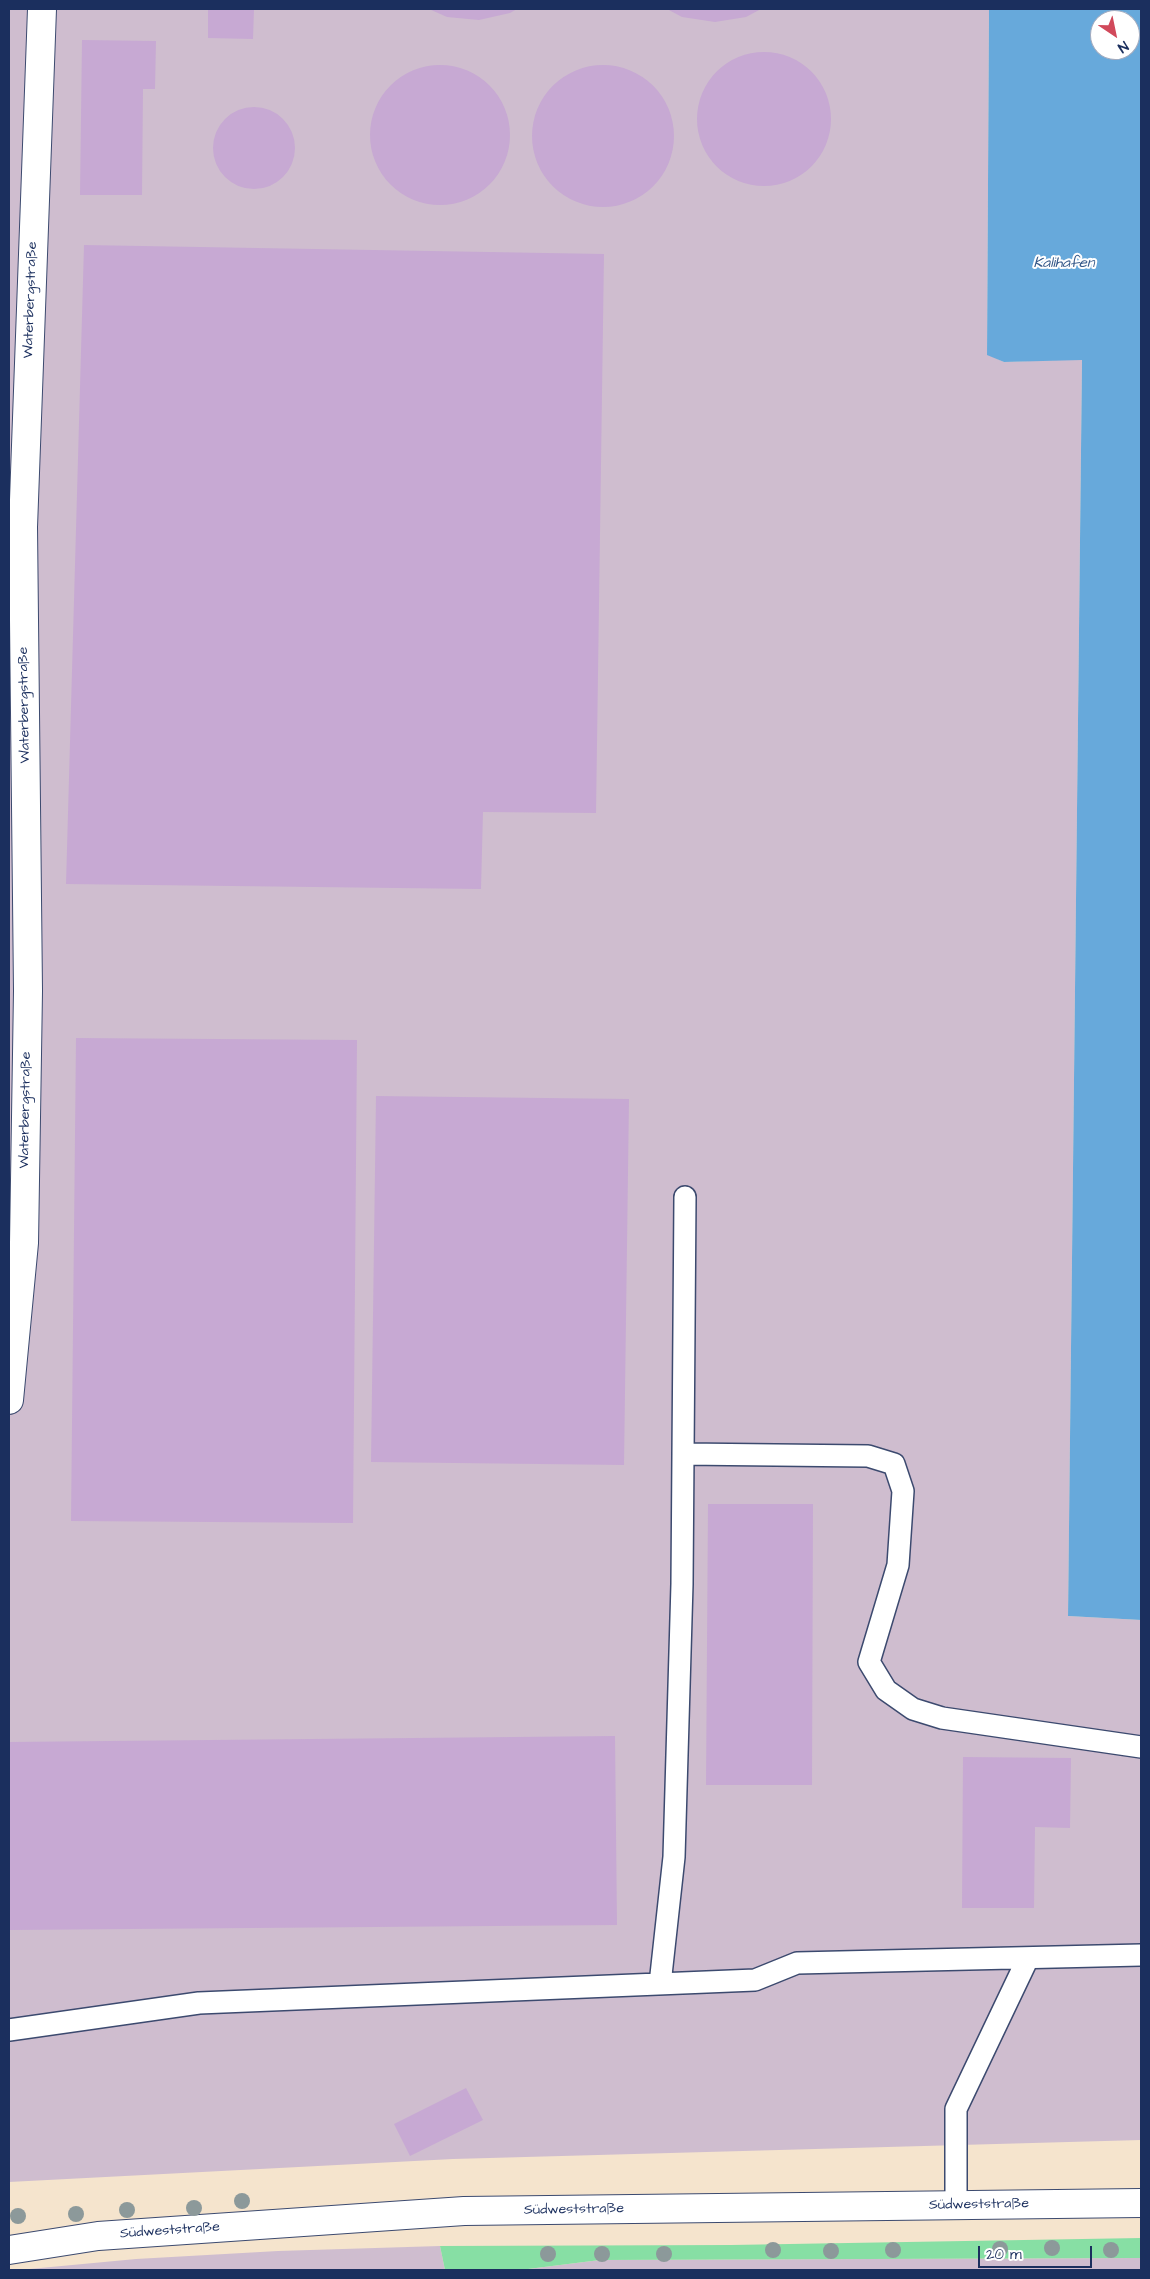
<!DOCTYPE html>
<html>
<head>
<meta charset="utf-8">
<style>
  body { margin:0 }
  #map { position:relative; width:1150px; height:2279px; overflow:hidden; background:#f5e4cd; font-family:"Architects Daughter",sans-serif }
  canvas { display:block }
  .frame { position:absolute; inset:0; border:10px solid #1b2f5e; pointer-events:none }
  .north { position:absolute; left:1090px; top:10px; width:50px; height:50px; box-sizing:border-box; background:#fff; border:1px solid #a4acbf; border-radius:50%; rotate:146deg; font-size:14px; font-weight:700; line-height:20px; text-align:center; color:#1b2f5e }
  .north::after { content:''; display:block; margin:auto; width:18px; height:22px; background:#d1495b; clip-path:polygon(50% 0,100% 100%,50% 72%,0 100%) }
  .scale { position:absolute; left:978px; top:2246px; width:114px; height:22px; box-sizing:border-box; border:2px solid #1b2f5e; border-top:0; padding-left:6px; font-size:15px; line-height:18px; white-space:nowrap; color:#1b2f5e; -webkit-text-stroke:4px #fff; paint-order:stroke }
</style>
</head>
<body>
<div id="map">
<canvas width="1150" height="2279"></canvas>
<div class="frame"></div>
<div class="north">N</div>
<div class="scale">20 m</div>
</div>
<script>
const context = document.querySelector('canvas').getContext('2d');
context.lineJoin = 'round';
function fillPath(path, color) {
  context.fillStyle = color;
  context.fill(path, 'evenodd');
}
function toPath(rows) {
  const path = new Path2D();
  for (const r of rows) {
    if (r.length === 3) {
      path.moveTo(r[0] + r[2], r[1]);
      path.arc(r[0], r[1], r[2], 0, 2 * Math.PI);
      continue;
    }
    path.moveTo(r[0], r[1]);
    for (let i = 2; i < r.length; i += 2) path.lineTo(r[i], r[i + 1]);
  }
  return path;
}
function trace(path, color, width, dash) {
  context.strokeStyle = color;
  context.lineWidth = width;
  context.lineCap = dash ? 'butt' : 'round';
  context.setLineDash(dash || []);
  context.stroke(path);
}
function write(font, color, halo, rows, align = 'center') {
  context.font = font + ' "Architects Daughter",sans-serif';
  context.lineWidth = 4;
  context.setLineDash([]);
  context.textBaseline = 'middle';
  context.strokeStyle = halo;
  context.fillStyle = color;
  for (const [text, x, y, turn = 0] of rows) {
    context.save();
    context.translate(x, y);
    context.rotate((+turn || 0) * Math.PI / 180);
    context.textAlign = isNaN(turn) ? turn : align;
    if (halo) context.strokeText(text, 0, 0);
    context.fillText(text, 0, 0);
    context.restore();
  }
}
fillPath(toPath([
  [9,9,989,9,987,354,1004,362,1082,359,1068,1616,1141,1620,1141,2140,453,2159,9,2182],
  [440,2246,445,2270,19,2270,136,2259,278,2251],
  [1141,2258,1141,2270,520,2270,600,2260]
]), '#cfbdcf');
fillPath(toPath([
  [1141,2238,1141,2258,600,2260,520,2270,445,2270,440,2246,731,2245]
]), '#87dfa4');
fillPath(toPath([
  [989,9,1141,9,1141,1620,1068,1616,1082,360,1004,362,987,355],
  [1100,20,1130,20,1130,50,1100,50]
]), '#67a9db');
fillPath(toPath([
  [208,9,254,9,253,39,208,38],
  [429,9,517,9,510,13,479,20,447,17],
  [667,9,761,9,746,17,715,22,682,17],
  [82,40,156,41,155,89,143,89,142,195,80,195],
  [764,119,67],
  [603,136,71],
  [440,135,70],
  [254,148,41],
  [84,245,604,254,596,813,483,812,481,889,66,884],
  [76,1038,357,1040,353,1523,71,1521],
  [376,1096,629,1099,624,1465,371,1462],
  [708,1504,813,1504,812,1785,706,1785],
  [615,1736,617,1925,9,1930,9,1742],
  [963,1757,1071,1758,1070,1828,1035,1827,1034,1908,962,1908],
  [466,2088,483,2120,410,2156,394,2124]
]), '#c7a9d3');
const service = toPath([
  [683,1454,868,1456,894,1464,903,1491,898,1565,869,1662,886,1690,913,1709,942,1718,1141,1747],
  [660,1984,674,1857,682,1584,685,1197],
  [9,2030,199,2003,755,1980,797,1963,1141,1955],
  [956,2205,956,2109,1028,1958]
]);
const minor = toPath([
  [9,1400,24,1243,28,991,23,527,42,9]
]);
const tertiary = toPath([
  [9,2250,98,2236,464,2211,1141,2203]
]);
trace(service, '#3c4a6f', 24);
trace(minor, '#3c4a6f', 30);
trace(tertiary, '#3c4a6f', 30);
trace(service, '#fff', 21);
trace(minor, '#fff', 28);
trace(tertiary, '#fff', 28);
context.fillStyle = '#8c999a';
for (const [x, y] of [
  [242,2201],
  [194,2208],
  [127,2210],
  [76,2214],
  [18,2216],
  [1052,2248],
  [1000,2249],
  [773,2250],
  [893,2250],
  [1111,2250],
  [831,2251],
  [548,2254],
  [602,2254],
  [664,2254]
]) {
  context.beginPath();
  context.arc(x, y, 8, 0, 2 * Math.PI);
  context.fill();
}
write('14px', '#1b2f5e', '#fff', [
  ["Waterbergstraße",31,300,-88],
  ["Waterbergstraße",25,705,-91],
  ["Waterbergstraße",26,1110,-89],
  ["Südweststraße",979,2205,-1],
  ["Südweststraße",574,2210,-1],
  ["Südweststraße",170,2231,-4]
]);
write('italic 15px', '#365a8a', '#fff', [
  ["Kalihafen",1064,264]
]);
</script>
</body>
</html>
